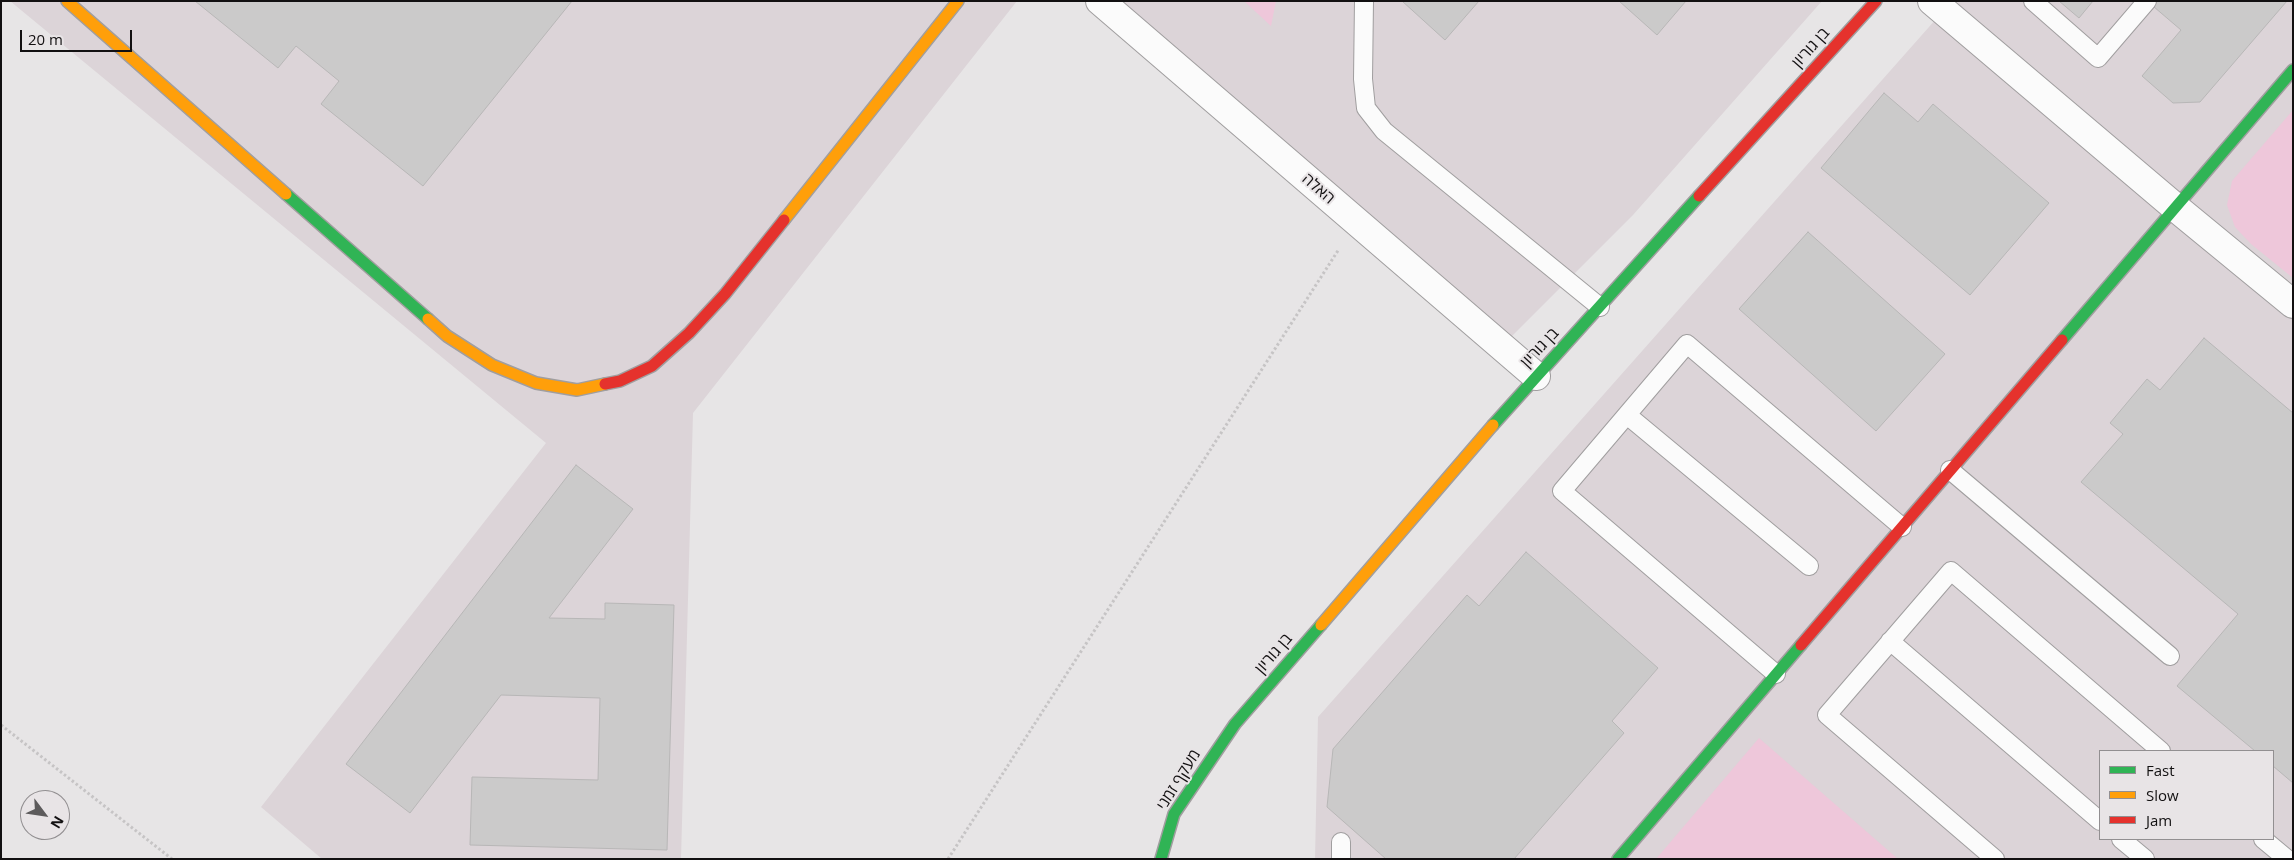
<!DOCTYPE html>
<html>
<head>
<meta charset="utf-8">
<style>
  body { margin:0 }
  #map { position:relative; width:2294px; height:860px; overflow:hidden; background:#e7e5e6; font-family:"Open Sans",sans-serif }
  canvas { display:block }
  .frame { position:absolute; inset:0; border:2px solid #121011; pointer-events:none }
  .legend { position:absolute; left:2099px; top:750px; width:175px; height:90px; box-sizing:border-box; background:#e8e4e6; border:1px solid #928f91; margin:0; padding:6px 9px; list-style:none; font-size:15px; color:#121011 }
  .legend li { display:flex; align-items:center; gap:10px; height:25px }
  .legend b { width:25px; border:1px solid #928f91 }
  .north { position:absolute; left:20px; top:790px; width:50px; height:50px; box-sizing:border-box; background:#e8e4e6; border:1px solid #928f91; border-radius:50%; rotate:121deg; font-size:14px; font-weight:700; line-height:20px; text-align:center; color:#121011 }
  .north::after { content:''; display:block; margin:auto; width:18px; height:22px; background:#5d5b5c; clip-path:polygon(50% 0,100% 100%,50% 72%,0 100%) }
  .scale { position:absolute; left:20px; top:30px; width:112px; height:22px; box-sizing:border-box; border:2px solid #121011; border-top:0; padding-left:6px; font-size:15px; line-height:18px; white-space:nowrap; color:#121011; -webkit-text-stroke:4px #e8e4e6; paint-order:stroke }
</style>
</head>
<body>
<div id="map">
<canvas width="2294" height="860"></canvas>
<div class="frame"></div>
<ul class="legend">
<li><b style="height:6px;background:#30b455"></b>Fast</li>
<li><b style="height:6px;background:#ff9f0a"></b>Slow</li>
<li><b style="height:6px;background:#e5322d"></b>Jam</li>
</ul>
<div class="north">N</div>
<div class="scale">20 m</div>
</div>
<script>
const context = document.querySelector('canvas').getContext('2d');
context.lineJoin = 'round';
function fillPath(path, color) {
  context.fillStyle = color;
  context.fill(path, 'evenodd');
}
function toPath(rows) {
  const path = new Path2D();
  for (const r of rows) {
    path.moveTo(r[0], r[1]);
    for (let i = 2; i < r.length; i += 2) path.lineTo(r[i], r[i + 1]);
  }
  return path;
}
function trace(path, color, width, dash) {
  context.strokeStyle = color;
  context.lineWidth = width;
  context.lineCap = dash ? 'butt' : 'round';
  context.setLineDash(dash || []);
  context.stroke(path);
}
function write(font, color, halo, rows, align = 'center') {
  context.font = font + ' "Open Sans","Noto Sans Hebrew",sans-serif';
  context.lineWidth = 4;
  context.setLineDash([]);
  context.textBaseline = 'middle';
  context.strokeStyle = halo;
  context.fillStyle = color;
  for (const [text, x, y, turn = 0] of rows) {
    context.save();
    context.translate(x, y);
    context.rotate((+turn || 0) * Math.PI / 180);
    context.textAlign = isNaN(turn) ? turn : align;
    if (halo) context.strokeText(text, 0, 0);
    context.fillText(text, 0, 0);
    context.restore();
  }
}
fillPath(toPath([
  [10,1,1017,1,693,413,681,859,322,859,261,807,546,443],
  [1118,1,1822,1,1633,215,1509,339],
  [1952,1,2293,1,2293,859,1315,859,1318,717],
  [2100,751,2273,751,2273,839,2100,839]
]), '#dcd4d8');
fillPath(toPath([
  [1244,1,1276,1,1271,26],
  [2293,110,2293,278,2251,244,2235,227,2227,205,2232,181],
  [1759,738,1898,859,1656,859]
]), '#eec7da');
const building = toPath([
  [195,1,572,1,423,186,321,104,339,81,296,46,278,68,195,1],
  [1402,1,1479,1,1445,40,1402,1],
  [1619,1,1686,1,1657,35,1619,1],
  [2059,1,2093,1,2079,18,2059,1],
  [2147,1,2287,1,2200,102,2173,103,2142,76,2181,30,2147,1],
  [1884,93,1918,122,1933,104,2049,203,1970,295,1821,168,1884,93],
  [1808,232,1945,354,1876,431,1739,309,1808,232],
  [2204,338,2293,413,2293,783,2273,766,2273,751,2255,751,2177,686,2238,614,2081,482,2123,434,2110,423,2147,379,2160,390,2204,338],
  [576,465,633,509,549,618,605,619,605,603,674,605,667,850,470,845,472,777,598,780,600,698,501,695,410,813,346,764,576,465],
  [1526,552,1658,668,1612,721,1624,733,1514,859,1386,859,1327,807,1333,749,1467,595,1479,606,1526,552]
]);
fillPath(building, '#cbcaca');
trace(building, '#b8b7b7', 1);
const lane = toPath([
  [1364,1,1363,79,1366,108,1384,131,1600,307],
  [2033,1,2098,58,2147,1],
  [1627,415,1809,566],
  [1950,470,2170,656],
  [1890,641,2100,821],
  [1776,674,1562,491,1687,344,1902,527],
  [2121,839,2145,859],
  [2263,839,2287,859],
  [1341,859,1341,842],
  [1995,859,1827,715,1951,571,2161,751]
]);
const street = toPath([
  [1100,1,1536,376],
  [1932,1,2175,207,2293,304]
]);
const fast = toPath([
  [286,194,428,319],
  [2062,340,2293,70],
  [1493,425,1699,196],
  [1161,859,1174,814,1235,724,1321,625],
  [1618,859,1801,645]
]);
const slow = toPath([
  [67,1,286,194],
  [784,220,958,1],
  [428,319,447,336,492,365,536,383,577,390,605,384],
  [1321,625,1493,425]
]);
const jam = toPath([
  [1699,196,1876,1],
  [605,384,620,381,652,366,689,333,725,294,784,220],
  [1801,645,2062,340]
]);
trace(lane, '#a09e9f', 20);
trace(street, '#a09e9f', 30);
trace(fast, '#a09e9f', 14);
trace(slow, '#a09e9f', 14);
trace(jam, '#a09e9f', 14);
trace(toPath([
  [1,725,172,859],
  [948,859,1339,249]
]), '#c6c4c5', 3, [2.5, 2.5]);
trace(lane, '#fbfbfb', 18);
trace(street, '#fbfbfb', 28);
trace(fast, '#30b455', 11);
trace(slow, '#ff9f0a', 11);
trace(jam, '#e5322d', 11);
write('16px', '#121011', '#e8e4e6', [
  ["בן גוריון",1811,48,-48],
  ["האלה",1318,189,41],
  ["בן גוריון",1540,348,-47],
  ["בן גוריון",1274,654,-49],
  ["מעקף זמני",1179,780,-58]
]);
</script>
</body>
</html>
